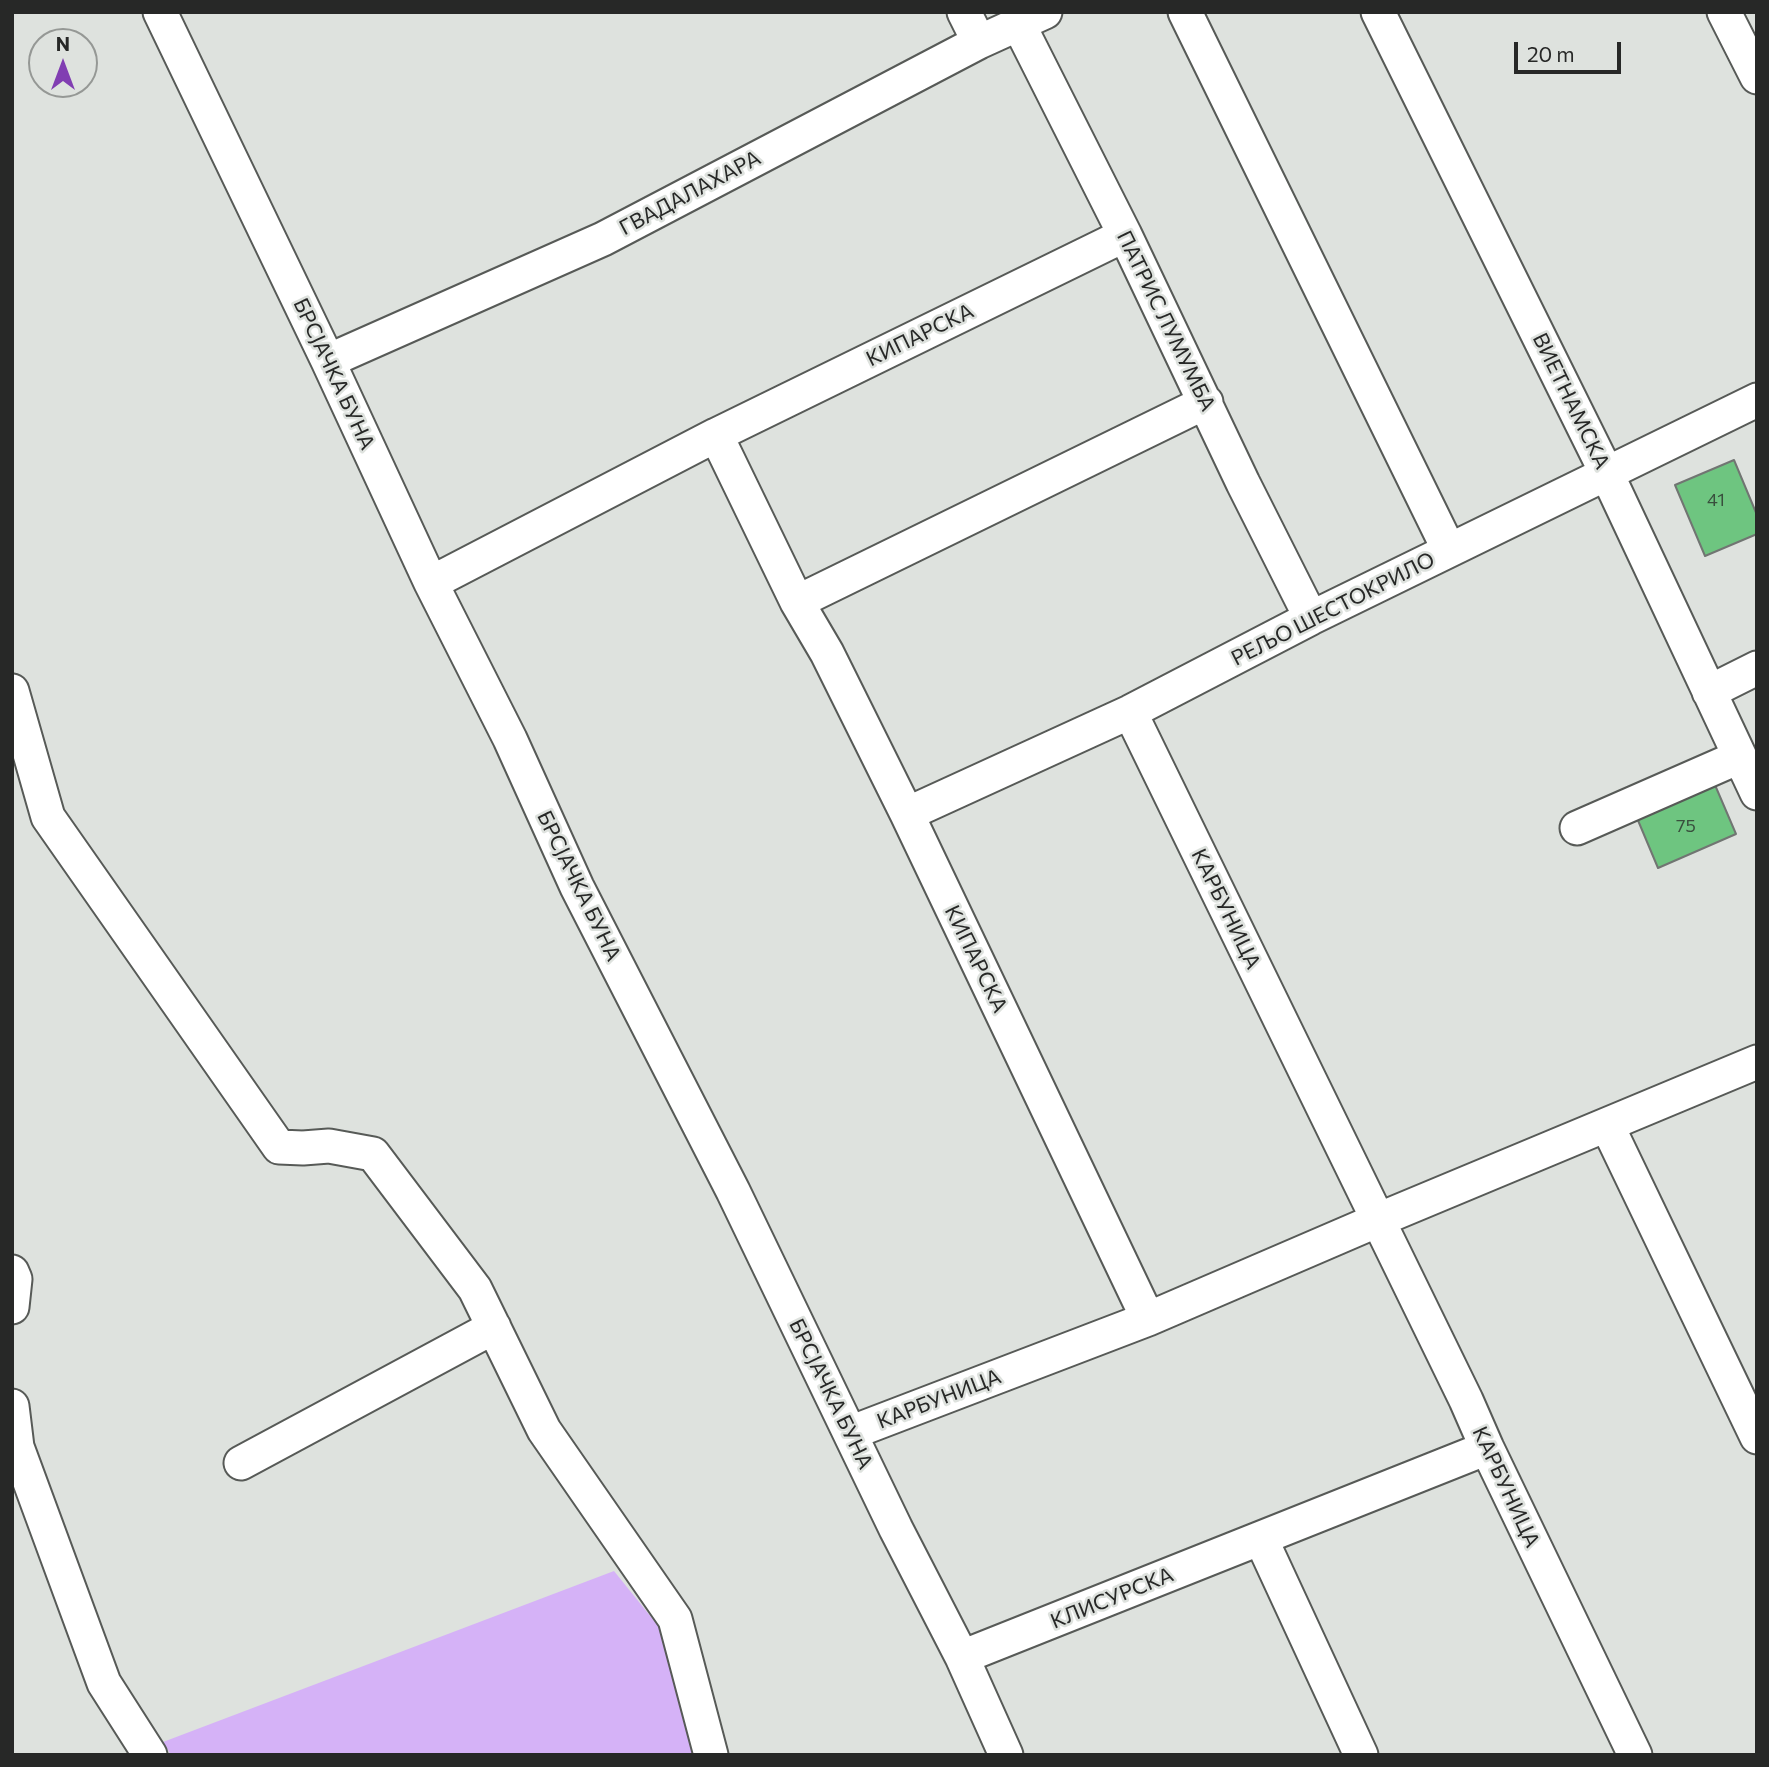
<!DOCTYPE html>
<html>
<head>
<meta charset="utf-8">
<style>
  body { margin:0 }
  #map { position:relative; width:1769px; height:1767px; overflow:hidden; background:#dee2de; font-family:Commissioner,sans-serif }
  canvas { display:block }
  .frame { position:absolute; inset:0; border:14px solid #272827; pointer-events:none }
  .north { position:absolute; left:28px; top:28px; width:70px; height:70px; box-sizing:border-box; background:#dee2de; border:2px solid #959895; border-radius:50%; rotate:0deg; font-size:19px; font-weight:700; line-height:28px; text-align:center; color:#272827 }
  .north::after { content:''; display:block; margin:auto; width:24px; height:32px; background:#813eb2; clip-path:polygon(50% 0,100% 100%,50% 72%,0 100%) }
  .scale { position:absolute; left:1514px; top:42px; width:107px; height:32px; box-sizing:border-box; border:4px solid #272827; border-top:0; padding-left:9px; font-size:21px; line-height:24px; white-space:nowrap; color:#272827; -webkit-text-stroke:5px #dee2de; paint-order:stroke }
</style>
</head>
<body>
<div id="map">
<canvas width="1769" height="1767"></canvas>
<div class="frame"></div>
<div class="north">N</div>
<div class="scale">20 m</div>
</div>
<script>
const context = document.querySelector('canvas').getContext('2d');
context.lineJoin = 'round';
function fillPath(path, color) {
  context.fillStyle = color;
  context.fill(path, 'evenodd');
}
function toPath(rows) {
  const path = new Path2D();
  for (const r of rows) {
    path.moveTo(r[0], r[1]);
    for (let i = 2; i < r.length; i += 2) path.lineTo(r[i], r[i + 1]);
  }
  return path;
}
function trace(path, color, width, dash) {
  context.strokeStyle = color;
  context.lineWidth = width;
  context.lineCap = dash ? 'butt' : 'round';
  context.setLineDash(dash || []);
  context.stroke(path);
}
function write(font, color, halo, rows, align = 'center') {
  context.font = font + ' Commissioner,sans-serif';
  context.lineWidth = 5;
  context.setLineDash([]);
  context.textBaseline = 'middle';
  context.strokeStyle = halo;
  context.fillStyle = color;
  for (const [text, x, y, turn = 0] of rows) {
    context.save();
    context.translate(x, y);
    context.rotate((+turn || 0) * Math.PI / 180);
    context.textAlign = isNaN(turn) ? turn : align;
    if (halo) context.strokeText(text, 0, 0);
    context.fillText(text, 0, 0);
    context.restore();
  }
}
fillPath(toPath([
  [614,1571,668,1638,694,1755,171,1755,163,1742]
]), '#d5b2f7');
const building = toPath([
  [1734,460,1757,515,1757,534,1705,556,1675,485,1734,460],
  [1715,785,1736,834,1658,868,1637,818,1715,785]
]);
fillPath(building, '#6ec580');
trace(building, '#717572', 2);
const street = toPath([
  [160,12,328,361,431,583,510,739,577,887,733,1191,896,1529,962,1657,1006,1755],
  [964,12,979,42],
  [1185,12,1449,550],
  [1378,12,1606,472,1757,793],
  [1724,12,1757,77],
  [1019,25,1125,235,1243,483,1311,618],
  [328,361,603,239,979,42,1045,12],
  [716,435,797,602,827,653,907,814,1148,1319],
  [431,583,716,435,1125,235],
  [797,602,1206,402],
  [12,691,48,817,279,1147,303,1148,329,1146,373,1154,475,1289,544,1430,675,1619,711,1755],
  [1709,692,1757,668],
  [1130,712,1466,1400,1487,1448,1635,1755],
  [907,814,1130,712,1311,618,1757,400],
  [1577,828,1739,757],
  [1607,1125,1757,1437],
  [12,1272,15,1279,12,1307],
  [12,1406,17,1447,104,1683,150,1755],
  [850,1433,1148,1319,1378,1220,1757,1062],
  [241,1463,494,1327],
  [1261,1539,1361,1755],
  [962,1657,1487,1448]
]);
trace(street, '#575a57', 37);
trace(street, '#fff', 33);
write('18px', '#394f3d', null, [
  ["41",1716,500],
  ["75",1686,826]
]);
write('21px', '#272827', '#dee2de', [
  ["ГВАДАЛАХАРА",690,193,-28],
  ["ПАТРИС ЛУМУМБА",1166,321,64],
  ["КИПАРСКА",920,335,-26],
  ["БРСЈАЧКА БУНА",334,374,65],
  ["ВИЕТНАМСКА",1571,401,64],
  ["РЕЉО ШЕСТОКРИЛО",1333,609,-27],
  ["БРСЈАЧКА БУНА",579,886,64],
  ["КАРБУНИЦА",1226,909,64],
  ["КИПАРСКА",976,959,64],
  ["БРСЈАЧКА БУНА",831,1394,64],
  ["КАРБУНИЦА",939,1399,-21],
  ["КАРБУНИЦА",1506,1487,65],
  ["КЛИСУРСКА",1112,1598,-22]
]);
</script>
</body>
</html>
